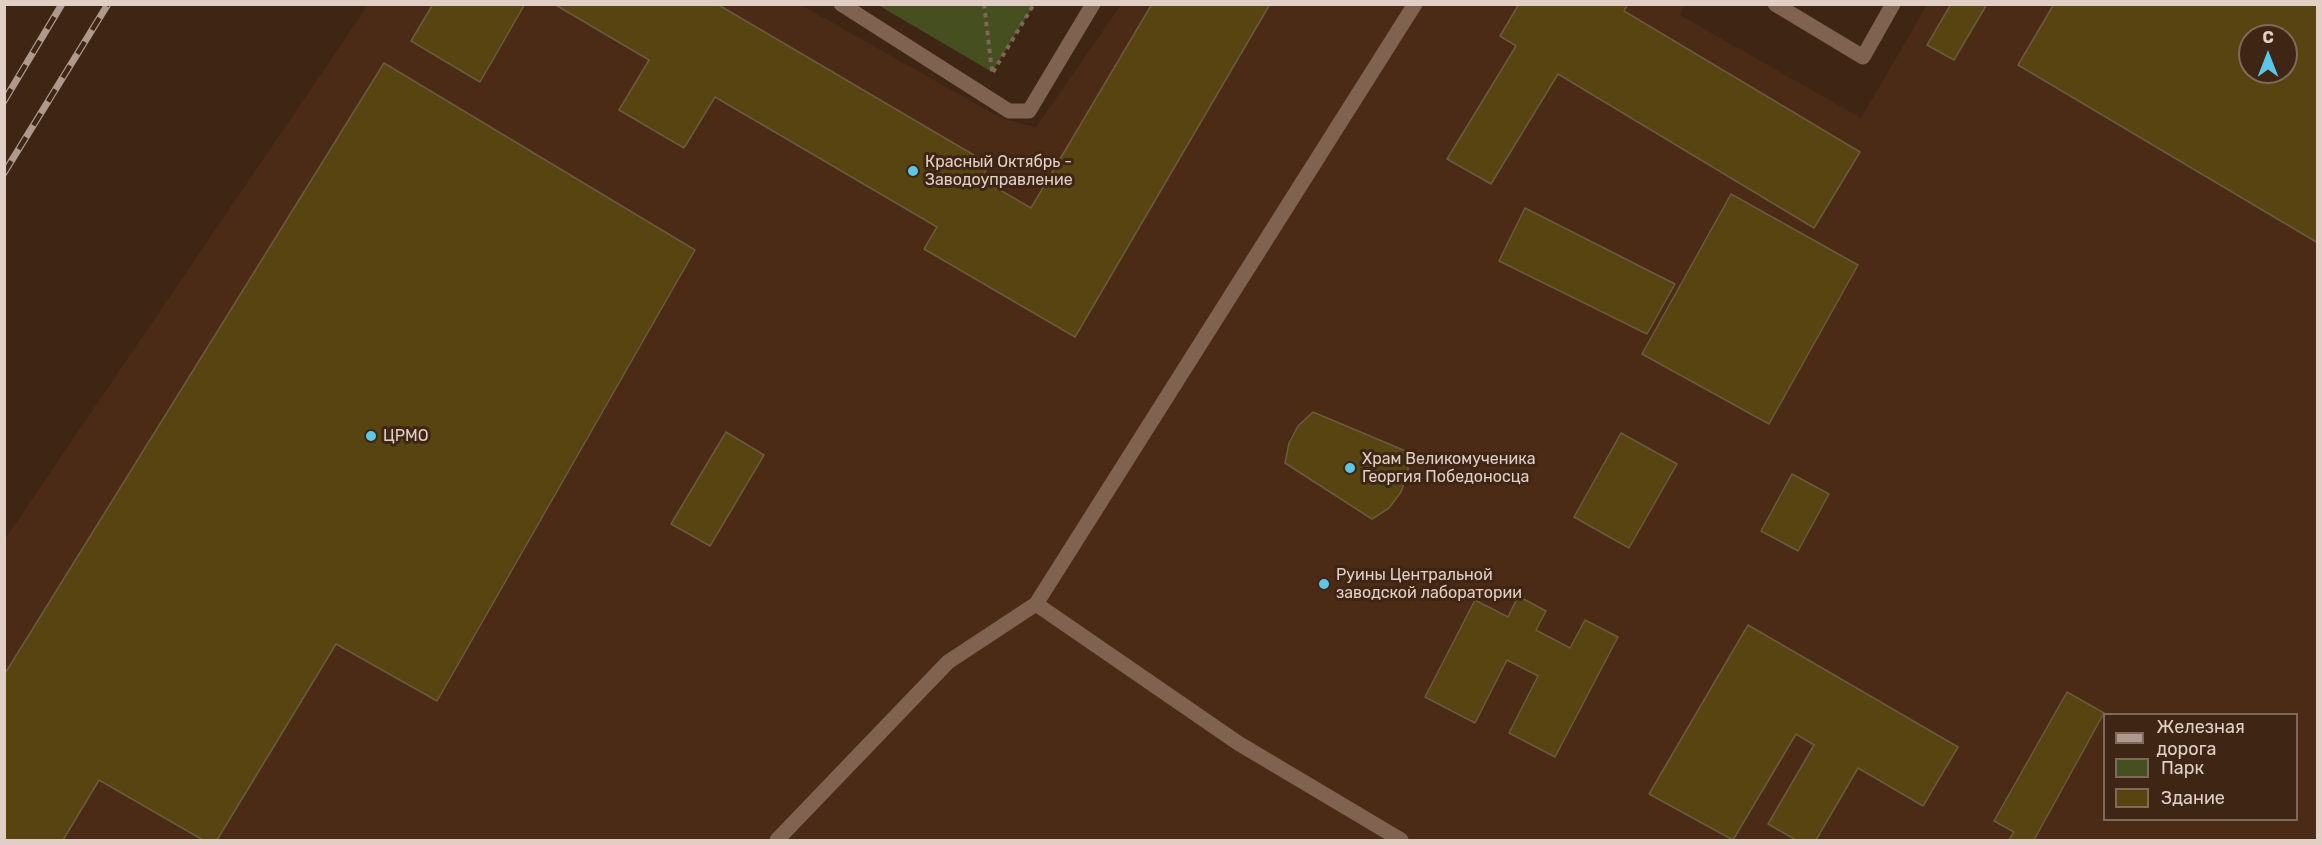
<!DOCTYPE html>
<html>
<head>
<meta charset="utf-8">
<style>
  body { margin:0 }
  #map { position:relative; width:2322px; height:845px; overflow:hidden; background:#3f2514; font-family:Rubik,sans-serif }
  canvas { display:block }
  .frame { position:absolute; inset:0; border:6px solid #e1cfc5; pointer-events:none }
  .legend { position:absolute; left:2103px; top:713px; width:195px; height:108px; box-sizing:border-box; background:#3f2514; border:2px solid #80695b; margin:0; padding:8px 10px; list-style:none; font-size:18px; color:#e1cfc5 }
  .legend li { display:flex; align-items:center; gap:12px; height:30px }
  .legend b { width:30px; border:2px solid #80695b }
  .north { position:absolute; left:2238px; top:24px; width:60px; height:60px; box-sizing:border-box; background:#3f2514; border:2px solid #80695b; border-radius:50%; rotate:0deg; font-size:16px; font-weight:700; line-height:24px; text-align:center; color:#e1cfc5 }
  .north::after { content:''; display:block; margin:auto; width:21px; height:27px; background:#5dc7e8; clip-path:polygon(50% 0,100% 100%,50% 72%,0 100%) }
</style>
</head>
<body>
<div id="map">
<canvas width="2322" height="845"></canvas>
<div class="frame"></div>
<ul class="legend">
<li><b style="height:8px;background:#ad998d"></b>Железная дорога</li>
<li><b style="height:16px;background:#454f20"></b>Парк</li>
<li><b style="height:16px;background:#584410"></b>Здание</li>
</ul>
<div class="north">С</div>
</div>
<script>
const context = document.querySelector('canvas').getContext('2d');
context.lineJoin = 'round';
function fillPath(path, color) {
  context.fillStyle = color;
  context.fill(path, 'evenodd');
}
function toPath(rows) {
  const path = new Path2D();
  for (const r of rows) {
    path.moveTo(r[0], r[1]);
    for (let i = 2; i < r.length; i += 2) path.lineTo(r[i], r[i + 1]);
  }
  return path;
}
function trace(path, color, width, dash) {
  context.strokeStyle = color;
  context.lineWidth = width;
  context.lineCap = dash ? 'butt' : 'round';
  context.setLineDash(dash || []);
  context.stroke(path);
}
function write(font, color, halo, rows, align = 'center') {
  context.font = font + ' Rubik,sans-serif';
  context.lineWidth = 6;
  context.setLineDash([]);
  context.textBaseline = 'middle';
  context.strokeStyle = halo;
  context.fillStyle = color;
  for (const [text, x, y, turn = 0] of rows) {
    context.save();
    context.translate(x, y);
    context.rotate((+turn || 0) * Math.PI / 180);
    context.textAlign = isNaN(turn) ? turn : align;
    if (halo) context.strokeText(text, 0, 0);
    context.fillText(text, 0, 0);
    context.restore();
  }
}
fillPath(toPath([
  [368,5,801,5,1003,119,1036,127,1121,5,1685,5,1680,15,1861,118,1927,5,2317,5,2317,840,5,840,5,539],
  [2250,36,2286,36,2286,72,2250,72],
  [2104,714,2296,714,2296,820,2104,820]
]), '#4b2b16');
fillPath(toPath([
  [878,5,1034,4,1034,5,992,72]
]), '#454f20');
const building = toPath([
  [433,4,525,4,480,82,411,41,433,4],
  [554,4,717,4,989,164,981,179,1031,208,1152,4,1270,4,1075,337,924,249,937,227,715,97,684,148,619,110,649,60,554,4],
  [1519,4,1628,4,1624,11,1860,152,1814,228,1558,74,1491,184,1447,159,1516,46,1500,36,1519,4],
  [1951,4,1987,4,1954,60,1927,45,1951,4],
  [2054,4,2318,4,2318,243,2018,65,2054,4],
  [2250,36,2286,36,2286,72,2250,72,2250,36],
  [384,63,695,250,437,701,336,644,217,840,203,840,99,780,63,840,4,840,4,675,384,63],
  [1731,194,1858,265,1769,424,1642,354,1731,194],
  [1525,208,1675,284,1647,334,1499,261,1525,208],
  [1313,412,1408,452,1408,473,1401,492,1389,508,1372,519,1285,463,1289,443,1298,426,1313,412],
  [726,432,764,455,710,546,671,524,726,432],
  [1621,433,1677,464,1629,548,1574,517,1621,433],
  [1792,474,1829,494,1798,551,1761,531,1792,474],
  [1518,596,1546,611,1536,630,1570,648,1585,620,1618,637,1555,757,1509,733,1538,676,1507,660,1475,723,1425,697,1475,600,1508,617,1518,596],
  [1748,625,1958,747,1923,806,1858,768,1816,840,1796,840,1768,824,1814,745,1796,734,1733,840,1649,794,1748,625],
  [2067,692,2104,713,2034,840,2009,840,2014,832,1994,821,2067,692]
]);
fillPath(building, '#584410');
trace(building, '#695b3d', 1.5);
trace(toPath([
  [984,4,992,71],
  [993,72,1034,4]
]), '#7e6759', 4, [4.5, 4.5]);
trace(toPath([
  [841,4,1009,111,1029,111,1093,4],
  [1775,4,1863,57,1893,4],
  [1036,604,1238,743,1401,840],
  [777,840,948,662,1036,604,1415,4]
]), '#806250', 15);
const rail = toPath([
  [4,101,62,4],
  [4,173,108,4]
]);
trace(rail, '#ad998d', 7);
trace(rail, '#3f2514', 4.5, [14]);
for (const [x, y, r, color] of [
  [913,171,6,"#5dc7e8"],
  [371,436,6,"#5dc7e8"],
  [1350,468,6,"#5dc7e8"],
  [1324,584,6,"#5dc7e8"]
]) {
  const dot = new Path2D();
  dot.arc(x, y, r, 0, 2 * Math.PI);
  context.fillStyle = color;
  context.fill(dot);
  trace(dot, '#3f2514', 2);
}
write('16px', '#e1cfc5', '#3f2514', [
  ["Красный Октябрь -",925,162],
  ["Заводоуправление",925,180],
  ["ЦРМО",383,436],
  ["Храм Великомученика",1362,459],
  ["Георгия Победоносца",1362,477],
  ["Руины Центральной",1336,575],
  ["заводской лаборатории",1336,593]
], 'left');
</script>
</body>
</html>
